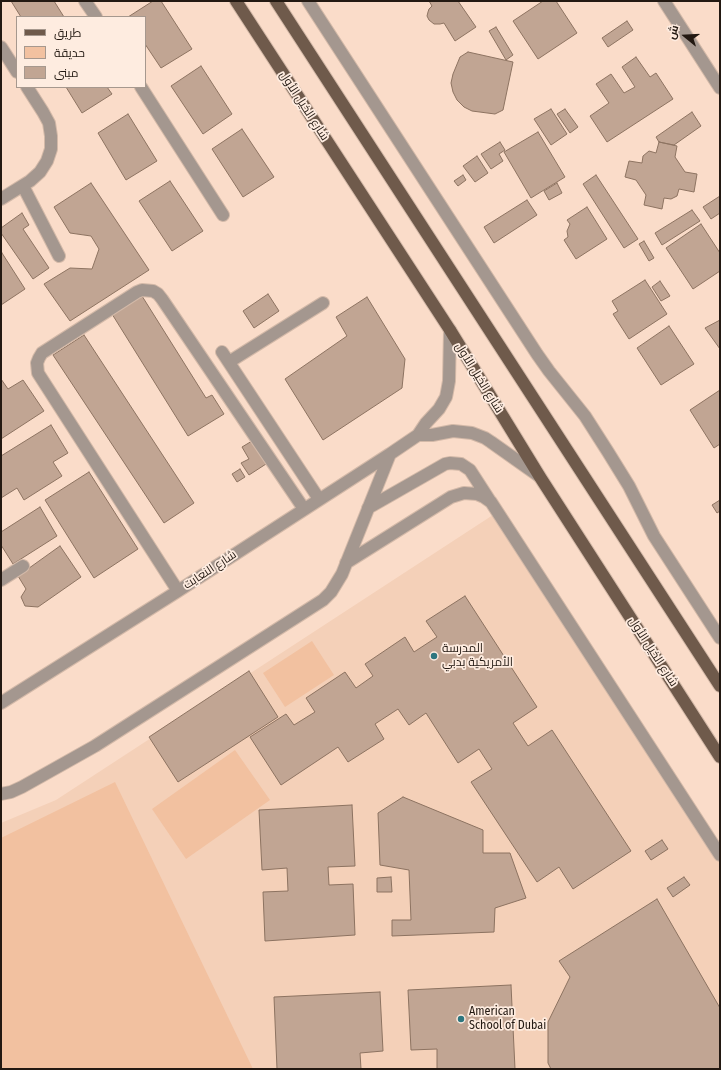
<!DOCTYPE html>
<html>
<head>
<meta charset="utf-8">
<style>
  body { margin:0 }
  #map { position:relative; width:721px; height:1070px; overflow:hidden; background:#fadcc9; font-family:"Fira Sans Condensed",Cairo,sans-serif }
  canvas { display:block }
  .frame { position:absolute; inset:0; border:2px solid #231912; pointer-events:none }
  .legend { position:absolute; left:16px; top:16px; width:130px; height:72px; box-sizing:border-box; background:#feece0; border:1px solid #a6988e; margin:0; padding:5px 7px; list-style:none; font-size:12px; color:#231912 }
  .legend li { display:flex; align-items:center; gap:8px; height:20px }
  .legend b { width:20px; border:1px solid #a6988e }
  .north { position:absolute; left:665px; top:16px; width:40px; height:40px; -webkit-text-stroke:3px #feece0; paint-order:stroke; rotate:288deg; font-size:11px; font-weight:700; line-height:16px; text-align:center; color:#231912 }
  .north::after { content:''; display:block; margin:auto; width:14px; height:18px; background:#231912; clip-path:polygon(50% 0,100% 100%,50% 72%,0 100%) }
</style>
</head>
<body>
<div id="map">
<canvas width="721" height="1070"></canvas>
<div class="frame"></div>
<ul class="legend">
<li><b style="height:5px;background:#6f5a4b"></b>طريق</li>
<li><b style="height:11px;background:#f2c1a0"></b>حديقة</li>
<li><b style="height:11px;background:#c1a593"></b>مبنى</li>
</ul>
<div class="north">ش</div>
</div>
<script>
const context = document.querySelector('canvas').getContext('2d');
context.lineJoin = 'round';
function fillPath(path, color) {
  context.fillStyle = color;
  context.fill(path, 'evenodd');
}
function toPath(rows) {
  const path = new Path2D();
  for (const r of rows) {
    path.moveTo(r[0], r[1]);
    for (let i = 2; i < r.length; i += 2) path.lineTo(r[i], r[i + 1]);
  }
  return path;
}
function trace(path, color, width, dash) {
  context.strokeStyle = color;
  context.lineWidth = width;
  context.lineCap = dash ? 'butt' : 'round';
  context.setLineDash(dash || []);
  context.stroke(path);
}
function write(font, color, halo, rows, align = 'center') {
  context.font = font + ' "Fira Sans Condensed",Cairo,sans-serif';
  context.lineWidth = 3.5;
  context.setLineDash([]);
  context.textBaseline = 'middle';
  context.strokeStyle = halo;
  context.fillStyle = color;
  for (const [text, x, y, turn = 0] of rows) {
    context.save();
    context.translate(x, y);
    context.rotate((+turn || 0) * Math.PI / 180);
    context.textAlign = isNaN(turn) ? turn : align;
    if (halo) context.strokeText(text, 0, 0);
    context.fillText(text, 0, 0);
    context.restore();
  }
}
fillPath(toPath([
  [496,513,720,850,720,1069,1,1069,1,823,56,800]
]), '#f4d0b8');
fillPath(toPath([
  [312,641,334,675,285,707,263,673],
  [235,750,270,800,186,859,152,809],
  [115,782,253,1069,1,1069,1,838]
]), '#f2c1a0');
const building = toPath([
  [11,1,54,1,64,17,21,17,11,1],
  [153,1,161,1,192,49,161,68,145,44,145,17,128,17,153,1],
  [429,1,458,1,476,27,455,41,444,23,440,24,434,24,429,20,427,16,428,12,429,9,432,6,429,1],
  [543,1,556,1,577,33,538,59,513,21,543,1],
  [627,21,633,30,608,47,602,38,627,21],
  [496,27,513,55,506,60,489,31,496,27],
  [468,52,513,62,503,110,495,114,472,111,464,107,457,100,453,92,451,83,453,74,460,57,468,52],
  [636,57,650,77,656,73,673,99,607,142,590,116,609,103,596,84,611,74,624,93,635,87,622,67,636,57],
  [201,66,232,114,203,134,171,86,201,66],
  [66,87,107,87,112,94,82,113,66,87],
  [551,109,567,134,551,145,534,119,551,109],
  [565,109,578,127,570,133,557,114,565,109],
  [692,112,701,126,674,145,659,142,656,137,692,112],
  [128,114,157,161,126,180,98,133,128,114],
  [242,129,274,177,243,197,212,149,242,129],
  [538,132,565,177,531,198,504,152,538,132],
  [500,142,505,150,499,154,503,161,491,169,481,154,500,142],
  [659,142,677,146,675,157,685,172,697,174,694,192,679,189,677,196,671,199,664,198,662,209,644,205,646,195,636,180,625,177,629,161,642,163,643,156,649,151,656,153,659,142],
  [477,156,488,173,475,182,463,166,477,156],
  [463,175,466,180,458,186,454,181,463,175],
  [596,175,638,239,624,248,583,184,596,175],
  [170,181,203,231,172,251,139,201,170,181],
  [91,183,149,270,70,321,44,284,70,268,92,269,99,249,91,236,70,233,54,207,91,183],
  [557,183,562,193,549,200,544,191,557,183],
  [720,196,720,213,711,219,703,207,720,196],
  [527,200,537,215,494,243,484,227,527,200],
  [587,207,607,239,576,259,564,240,568,237,567,231,570,224,567,220,587,207],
  [692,210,700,221,662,245,655,233,692,210],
  [22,213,29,225,23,229,49,268,33,279,1,233,1,228,22,213],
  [701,224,720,253,720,271,693,289,666,248,701,224],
  [644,241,654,258,649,261,639,244,644,241],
  [2,253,25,289,1,305,1,254,2,253],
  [645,280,667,314,629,339,613,314,618,311,612,301,645,280],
  [660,281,670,296,661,301,652,287,660,281],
  [268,294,279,311,254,328,243,311,268,294],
  [142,296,206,398,212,395,224,414,188,436,112,314,142,296],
  [367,297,405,359,402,388,323,440,285,379,347,336,336,317,367,297],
  [720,320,720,349,705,328,720,320],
  [669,326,694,364,661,385,637,348,669,326],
  [84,335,194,503,164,523,53,355,84,335],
  [1,379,8,389,23,380,44,411,1,439,1,379],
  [720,390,720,444,714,448,690,410,720,390],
  [51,425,68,453,53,462,62,476,24,500,17,488,1,498,1,456,51,425],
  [252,441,266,464,249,475,241,463,249,459,242,447,252,441],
  [240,469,245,477,237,482,232,474,240,469],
  [89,472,138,549,94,578,45,500,89,472],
  [720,500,720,511,717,513,712,505,720,500],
  [40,507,57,536,13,564,1,545,1,532,40,507],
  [60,546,81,577,38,607,25,606,21,597,26,589,18,576,60,546],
  [465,596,537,707,513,723,528,746,552,730,631,851,573,889,559,867,537,882,471,782,492,769,479,749,458,763,426,713,409,725,398,709,375,724,384,739,348,762,338,747,281,785,250,737,286,714,294,725,315,712,306,698,345,672,356,688,373,676,365,664,405,637,414,652,437,637,426,621,465,596],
  [249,671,278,717,178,782,149,737,249,671],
  [403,797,483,830,483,853,510,853,526,898,495,908,494,932,392,936,392,920,411,920,409,870,380,865,378,813,403,797],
  [352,805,355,866,328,867,329,885,353,884,355,935,265,941,263,892,288,891,287,868,262,870,259,810,352,805],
  [662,840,668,849,651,860,645,851,662,840],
  [391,877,392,892,377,892,377,878,391,877],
  [684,877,690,885,673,897,667,888,684,877],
  [657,899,720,1008,720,1069,551,1069,548,1063,548,1022,570,977,559,961,657,899],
  [511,985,515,1069,437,1069,437,1049,411,1050,408,990,511,985],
  [380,992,383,1051,360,1053,361,1069,277,1069,274,997,380,992]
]);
fillPath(building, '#c1a593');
trace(building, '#8d7361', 1);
const minor = toPath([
  [85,1,96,17],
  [308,1,537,354,549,371,585,416,608,452,629,486,654,536,720,638],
  [664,1,720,88],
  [1,47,17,72],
  [141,87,223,215],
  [23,186,59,256],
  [1,199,30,181,40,172,47,161,51,149,51,136,49,123,43,112,27,87],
  [222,352,319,499],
  [229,362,323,303],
  [418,435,432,435,453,431,472,433,485,438,491,442,539,476],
  [368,508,445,464,450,463,461,464,470,470,490,501],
  [346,563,451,497,464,493,477,494,484,497,491,502,720,855],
  [1,580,23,566],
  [178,591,38,373,37,363,39,358,42,353,137,292,142,290,153,291,158,294,162,299,304,509],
  [1,703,178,591,390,454,418,435,426,423,439,409,446,397,447,392,449,381,450,330],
  [1,794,11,792,22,787,95,746,323,600,331,592,342,574,390,454]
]);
const major = toPath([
  [236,1,450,330,540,477,720,757],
  [276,1,720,686]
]);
trace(minor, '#d3b9a8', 14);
trace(major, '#d3b9a8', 14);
trace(minor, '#a4978f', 12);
trace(major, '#6f5a4b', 12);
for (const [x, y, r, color] of [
  [434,656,4,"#2d767f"],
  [461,1019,4,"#2d767f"]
]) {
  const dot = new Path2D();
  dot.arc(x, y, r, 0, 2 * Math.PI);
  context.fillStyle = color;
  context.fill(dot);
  trace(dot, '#feece0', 1.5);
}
write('12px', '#231912', '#feece0', [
  ["شارع الخيل الأول",304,106,57],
  ["شارع الخيل الأول",479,378,58],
  ["شارع النعايت",210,570,-33],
  ["شارع الخيل الأول",653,652,57]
]);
write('12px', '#231912', '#feece0', [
  ["المدرسة",442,649],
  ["الأمريكية بدبي",442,663],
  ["American",469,1012],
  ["School of Dubai",469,1026]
], 'left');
</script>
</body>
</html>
